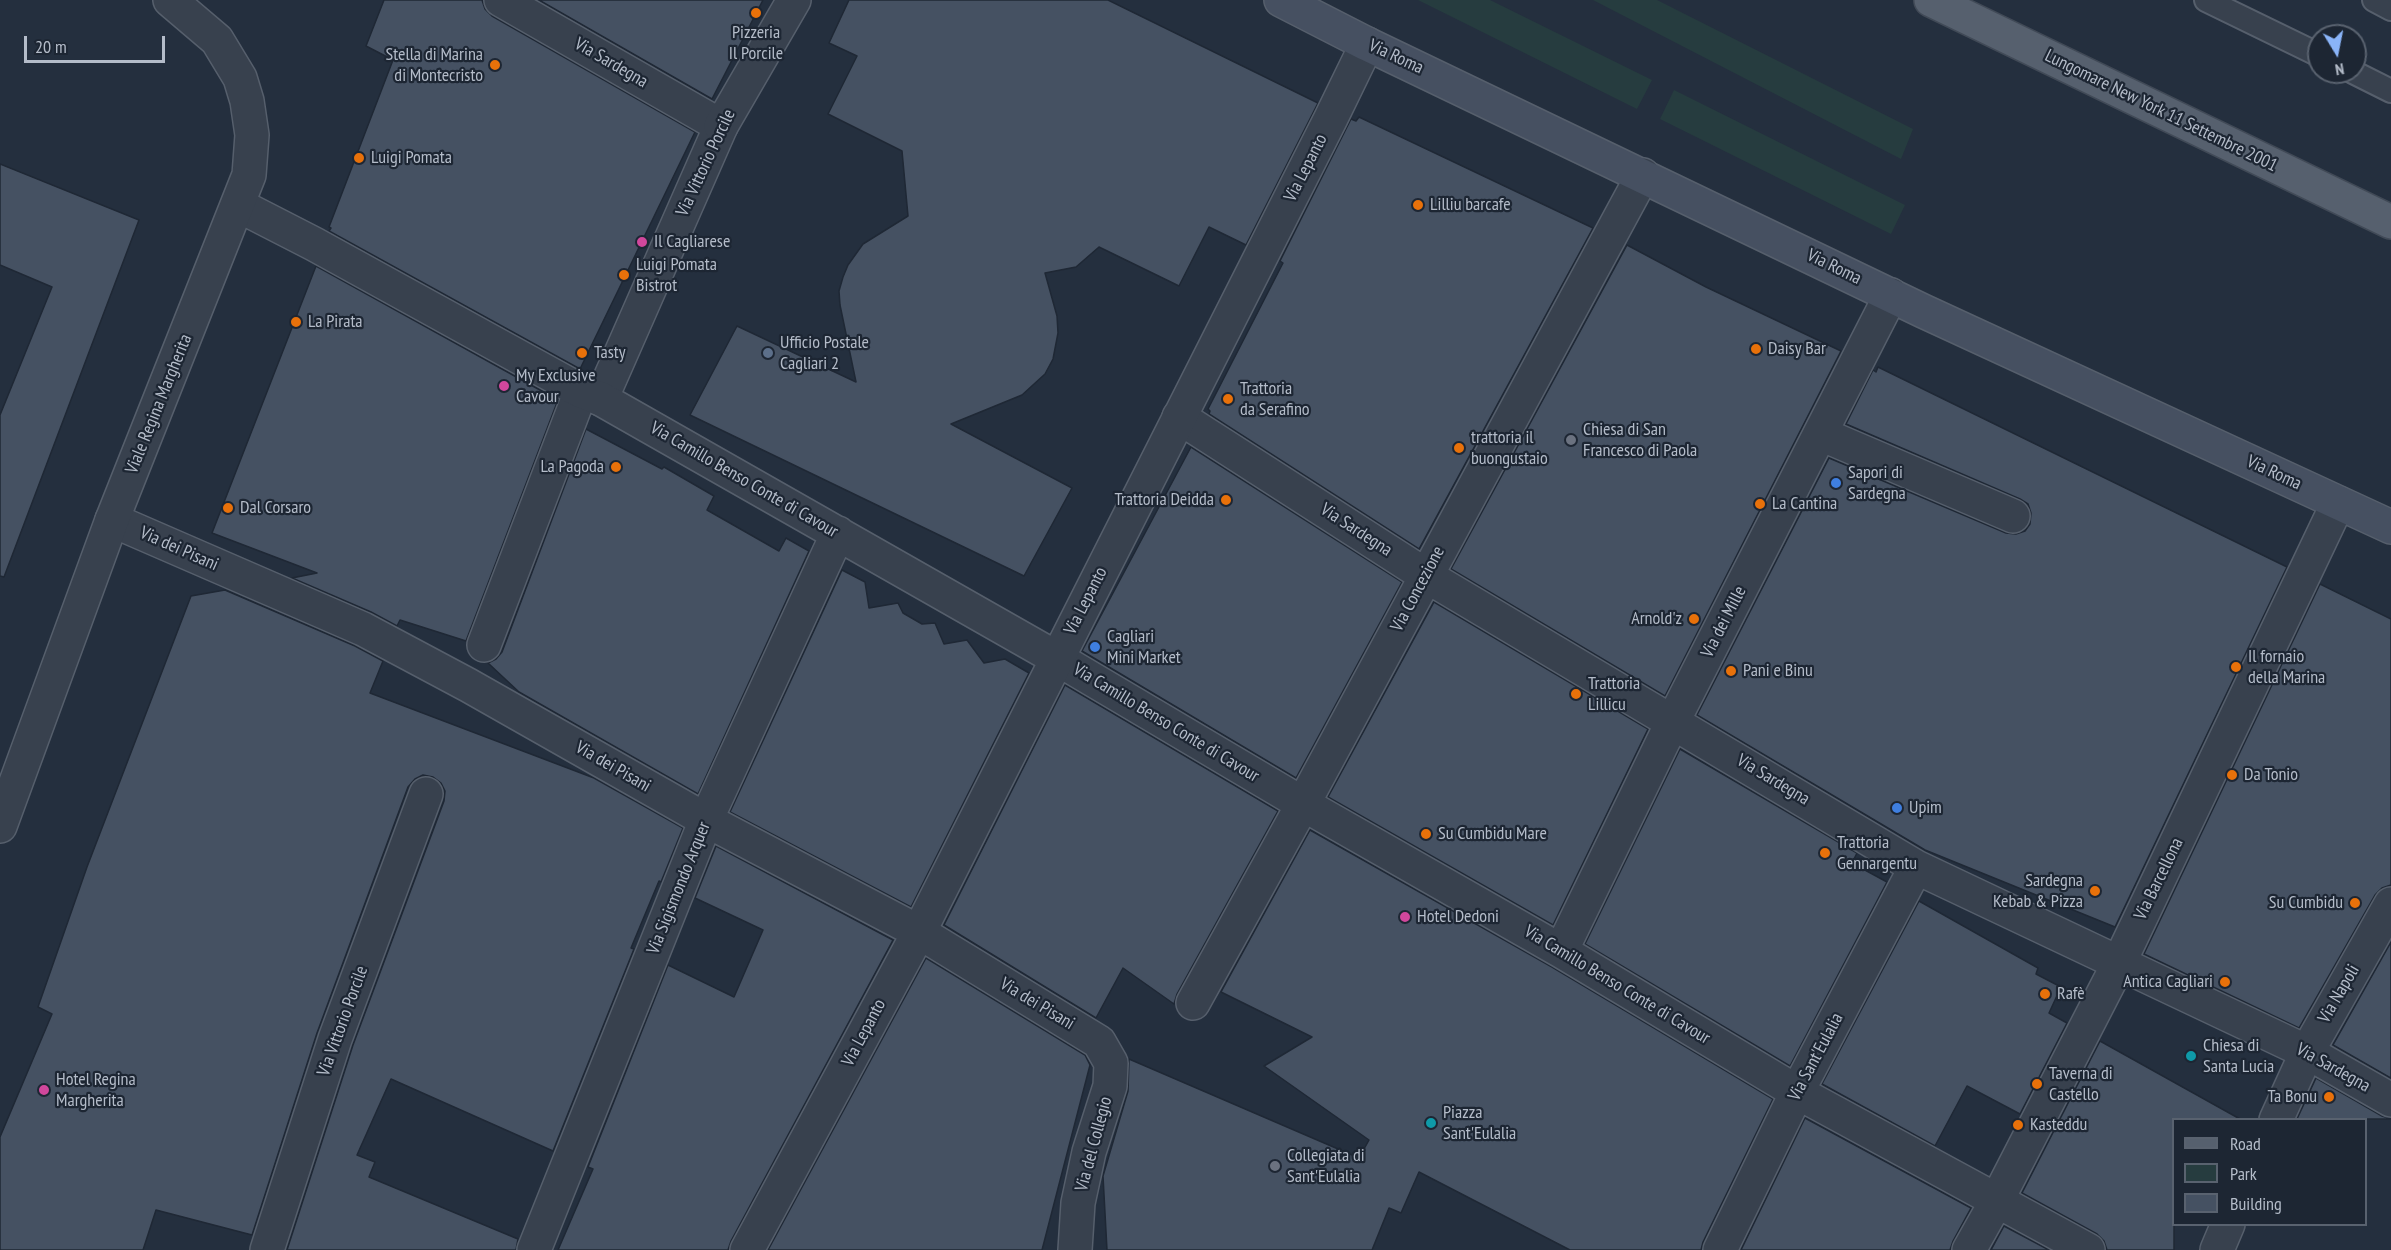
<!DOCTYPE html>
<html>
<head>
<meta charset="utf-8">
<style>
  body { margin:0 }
  #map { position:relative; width:2391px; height:1250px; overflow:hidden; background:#242f3e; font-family:"PT Sans Narrow",sans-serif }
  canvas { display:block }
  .legend { position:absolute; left:2172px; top:1118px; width:195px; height:108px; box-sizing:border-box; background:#1d2633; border:2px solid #59626f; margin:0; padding:8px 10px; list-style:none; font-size:18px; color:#b4bcc9 }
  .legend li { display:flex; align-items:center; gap:12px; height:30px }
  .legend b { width:30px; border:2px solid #59626f }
  .north { position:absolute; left:2307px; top:24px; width:60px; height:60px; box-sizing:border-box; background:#1d2633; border:2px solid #59626f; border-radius:50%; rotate:170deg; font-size:16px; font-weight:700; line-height:24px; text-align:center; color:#b4bcc9 }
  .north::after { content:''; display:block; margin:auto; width:21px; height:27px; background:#8ab4f8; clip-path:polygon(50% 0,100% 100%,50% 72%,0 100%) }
  .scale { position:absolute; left:24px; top:36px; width:141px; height:27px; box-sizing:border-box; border:3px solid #b4bcc9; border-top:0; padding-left:8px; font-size:18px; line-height:21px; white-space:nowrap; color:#b4bcc9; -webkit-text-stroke:4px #1d2633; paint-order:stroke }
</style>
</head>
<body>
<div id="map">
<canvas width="2391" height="1250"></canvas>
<ul class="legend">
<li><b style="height:8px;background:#56606e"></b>Road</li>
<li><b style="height:16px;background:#263c3f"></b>Park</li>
<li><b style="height:16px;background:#455162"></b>Building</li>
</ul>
<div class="north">N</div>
<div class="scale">20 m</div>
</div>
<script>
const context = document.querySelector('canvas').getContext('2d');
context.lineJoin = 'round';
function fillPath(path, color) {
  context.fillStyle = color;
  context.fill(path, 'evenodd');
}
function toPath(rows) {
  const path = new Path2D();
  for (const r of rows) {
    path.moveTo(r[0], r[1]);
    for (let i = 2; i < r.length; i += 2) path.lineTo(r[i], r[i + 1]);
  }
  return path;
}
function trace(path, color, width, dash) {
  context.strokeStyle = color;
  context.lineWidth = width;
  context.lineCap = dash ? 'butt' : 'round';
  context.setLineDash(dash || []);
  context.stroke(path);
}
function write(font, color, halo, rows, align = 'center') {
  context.font = font + ' "PT Sans Narrow",sans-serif';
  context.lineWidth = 4.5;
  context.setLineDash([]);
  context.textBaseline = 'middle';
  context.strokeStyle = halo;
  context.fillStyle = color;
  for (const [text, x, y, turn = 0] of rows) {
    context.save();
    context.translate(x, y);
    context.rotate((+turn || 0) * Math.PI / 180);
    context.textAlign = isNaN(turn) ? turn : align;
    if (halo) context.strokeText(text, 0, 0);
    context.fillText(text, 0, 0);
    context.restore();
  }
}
fillPath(toPath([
  [1418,0,1490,0,1652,80,1637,109],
  [1593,0,1657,0,1913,129,1901,159],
  [1674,90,1905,205,1891,234,1660,119]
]), '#263c3f');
const building = toPath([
  [384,0,482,0,485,9,492,16,695,132,580,369,329,231,331,228,329,227,393,60,366,46,384,0],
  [539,0,763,0,712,99,539,0],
  [849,0,1108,0,1318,103,1246,245,1209,227,1179,286,1099,247,1076,267,1045,273,1057,316,1058,333,1053,359,1045,374,1022,395,951,424,1072,488,1024,576,690,415,737,326,856,382,840,305,839,291,843,277,848,265,863,244,908,216,902,151,828,114,857,56,829,43,849,0],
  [1359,117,1593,228,1419,549,1209,414,1210,411,1208,409,1283,263,1280,261,1351,119,1356,121,1359,117],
  [0,164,139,220,4,577,0,576,0,415,52,287,0,265,0,164],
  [1627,245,1706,287,1841,351,1665,696,1451,569,1627,245],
  [316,266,558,400,466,641,400,620,397,626,371,612,292,578,317,573,212,533,316,266],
  [1878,367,2287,567,2115,927,1925,850,1697,715,1829,458,2006,533,2016,534,2025,531,2030,524,2031,513,2028,504,2020,499,1846,424,1873,370,1876,372,1878,367],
  [586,429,662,469,664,467,714,496,707,510,779,551,786,538,809,551,698,794,519,692,488,663,496,659,502,652,586,429],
  [1191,447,1402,582,1296,778,1082,651,1191,447],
  [842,570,865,582,869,608,898,603,903,613,922,624,935,623,944,644,967,640,984,663,1005,659,1029,673,911,907,730,812,842,570],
  [2320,584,2391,619,2391,885,2382,888,2375,895,2299,1028,2144,954,2320,584],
  [225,590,355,646,383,661,370,693,594,778,683,828,661,882,659,881,631,948,634,949,553,1151,391,1079,357,1155,375,1162,369,1177,518,1239,516,1250,287,1250,353,1045,444,801,445,791,441,783,433,777,423,775,415,779,408,787,317,1033,252,1235,156,1210,143,1250,0,1250,0,1137,52,1014,38,1007,87,867,191,596,225,590],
  [1434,602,1648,729,1553,925,1328,797,1434,602],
  [1065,685,1278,811,1177,994,1174,1004,1123,968,1096,1018,944,925,1065,685],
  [1680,749,1857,853,1852,863,1887,882,1790,1066,1585,944,1680,749],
  [1310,830,1552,967,1773,1099,1703,1242,1701,1250,1570,1250,1419,1172,1401,1213,1389,1208,1372,1250,1107,1250,1103,1176,1128,1091,1129,1059,1359,1158,1369,1140,1264,1066,1312,1037,1221,992,1310,830],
  [716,846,893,940,731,1241,728,1250,558,1250,593,1169,588,1167,668,965,734,997,763,930,695,898,716,846],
  [1919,901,2038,968,2036,974,2061,987,2049,1013,2067,1023,2020,1114,1967,1086,1935,1146,1822,1084,1919,901],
  [2391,942,2391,1078,2333,1045,2391,942],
  [926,958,1085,1055,1090,1065,1042,1250,768,1250,926,958],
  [2100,1041,2240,1119,2174,1119,2174,1250,2107,1250,2104,1241,2097,1234,2022,1193,2100,1041],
  [2316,1078,2382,1116,2391,1119,2297,1119,2316,1078],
  [1805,1118,1971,1208,1953,1241,1950,1250,1741,1250,1805,1118],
  [2004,1226,2049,1250,1991,1250,2004,1226]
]);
fillPath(building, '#455162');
trace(building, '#1f2835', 1.5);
const service = toPath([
  [2206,0,2319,55],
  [2374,0,2391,9],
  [2353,72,2391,91]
]);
const pedestrian = toPath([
  [501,0,721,126,601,399],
  [1179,417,1425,575,1916,867,2307,1052,2391,1100],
  [1821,434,2013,516],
  [484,645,581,391],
  [1058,659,1303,804,1561,951,1797,1092,2088,1250],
  [1561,951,1673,721,1891,295],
  [1193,1003,1303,804,1643,175],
  [2276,1120,2307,1052,2391,904],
  [267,1250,335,1039,426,794],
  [1720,1250,1797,1092,1916,867],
  [1969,1250,1996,1202,2119,963,2338,503],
  [2217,1250,2228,1224]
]);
const minor = toPath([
  [721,126,794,0],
  [238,205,314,244,581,391,601,399,1058,659],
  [112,520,363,629,468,685,706,820,919,932,1099,1042,1111,1063,1110,1086,1089,1152,1078,1203,1075,1250],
  [534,1250,706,820,838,533],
  [747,1250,919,932,1331,118,1367,44]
]);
const tertiary = toPath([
  [0,826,112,520,249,175,252,135,247,101,240,78,217,40,170,0]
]);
const secondary = toPath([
  [1281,0,1367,44,1923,311,2391,527]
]);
const primary = toPath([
  [1931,0,2391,222]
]);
trace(service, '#565f6c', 26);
trace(pedestrian, '#565f6c', 36);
trace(minor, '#565f6c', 36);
trace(tertiary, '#565f6c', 36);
trace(secondary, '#565f6c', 36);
trace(primary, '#414a57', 36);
trace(service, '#38414e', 22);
trace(pedestrian, '#38414e', 33);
trace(minor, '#38414e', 33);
trace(tertiary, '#38414e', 33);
trace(secondary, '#465061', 33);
trace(primary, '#56606e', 33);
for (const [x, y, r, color] of [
  [756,13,6,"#e8710a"],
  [495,65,6,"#e8710a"],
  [359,158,6,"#e8710a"],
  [1418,205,6,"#e8710a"],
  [642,242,6,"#d1479c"],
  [624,275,6,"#e8710a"],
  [296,322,6,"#e8710a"],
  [1756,349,6,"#e8710a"],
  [582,353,6,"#e8710a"],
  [768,353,6,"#5c6f8a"],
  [504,386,6,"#d1479c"],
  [1228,399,6,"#e8710a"],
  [1571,440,6,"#6b7280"],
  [1459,448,6,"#e8710a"],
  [616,467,6,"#e8710a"],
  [1836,483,6,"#3f7fe0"],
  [1226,500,6,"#e8710a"],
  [1760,504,6,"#e8710a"],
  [228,508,6,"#e8710a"],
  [1694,619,6,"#e8710a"],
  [1095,647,6,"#3f7fe0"],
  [2236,667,6,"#e8710a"],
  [1731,671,6,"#e8710a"],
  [1576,694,6,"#e8710a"],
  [2232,775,6,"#e8710a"],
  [1897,808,6,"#3f7fe0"],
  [1426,834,6,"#e8710a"],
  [1825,853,6,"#e8710a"],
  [2095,891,6,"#e8710a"],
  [2355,903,6,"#e8710a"],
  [1405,917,6,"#d1479c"],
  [2225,982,6,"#e8710a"],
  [2045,994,6,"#e8710a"],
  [2191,1056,6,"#0f9aa8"],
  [2037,1084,6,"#e8710a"],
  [44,1090,6,"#d1479c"],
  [2329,1097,6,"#e8710a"],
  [1431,1123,6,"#0f9aa8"],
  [2018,1125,6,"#e8710a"],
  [1275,1166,6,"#6b7280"]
]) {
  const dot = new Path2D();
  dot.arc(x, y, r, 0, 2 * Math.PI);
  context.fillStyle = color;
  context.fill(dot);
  trace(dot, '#1d2633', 2);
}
write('18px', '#b4bcc9', '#1d2633', [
  ["Pizzeria",756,33,"center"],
  ["Il Porcile",756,54,"center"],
  ["Stella di Marina",483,55,"right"],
  ["di Montecristo",483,76,"right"],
  ["Luigi Pomata",371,158],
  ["Lilliu barcafe",1430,205],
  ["Il Cagliarese",654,242],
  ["Luigi Pomata",636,265],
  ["Bistrot",636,286],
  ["La Pirata",308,322],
  ["Ufficio Postale",780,343],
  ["Cagliari 2",780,364],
  ["Daisy Bar",1768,349],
  ["Tasty",594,353],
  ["My Exclusive",516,376],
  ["Cavour",516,397],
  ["Trattoria",1240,389],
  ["da Serafino",1240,410],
  ["Chiesa di San",1583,430],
  ["Francesco di Paola",1583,451],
  ["trattoria il",1471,438],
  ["buongustaio",1471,459],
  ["La Pagoda",604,467,"right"],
  ["Sapori di",1848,473],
  ["Sardegna",1848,494],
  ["Trattoria Deidda",1214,500,"right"],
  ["La Cantina",1772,504],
  ["Dal Corsaro",240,508],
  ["Arnold'z",1682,619,"right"],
  ["Cagliari",1107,637],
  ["Mini Market",1107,658],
  ["Il fornaio",2248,657],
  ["della Marina",2248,678],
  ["Pani e Binu",1743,671],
  ["Trattoria",1588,684],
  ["Lillicu",1588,705],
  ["Da Tonio",2244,775],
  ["Upim",1909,808],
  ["Su Cumbidu Mare",1438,834],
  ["Trattoria",1837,843],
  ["Gennargentu",1837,864],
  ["Sardegna",2083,881,"right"],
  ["Kebab & Pizza",2083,902,"right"],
  ["Su Cumbidu",2343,903,"right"],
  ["Hotel Dedoni",1417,917],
  ["Antica Cagliari",2213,982,"right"],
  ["Rafè",2057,994],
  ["Chiesa di",2203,1046],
  ["Santa Lucia",2203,1067],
  ["Taverna di",2049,1074],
  ["Castello",2049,1095],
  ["Hotel Regina",56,1080],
  ["Margherita",56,1101],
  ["Ta Bonu",2317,1097,"right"],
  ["Piazza",1443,1113],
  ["Sant'Eulalia",1443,1134],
  ["Kasteddu",2030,1125],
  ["Collegiata di",1287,1156],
  ["Sant'Eulalia",1287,1177]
], 'left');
write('18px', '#b4bcc9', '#1d2633', [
  ["Via Roma",1396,57,25],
  ["Via Sardegna",611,63,30],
  ["Lungomare New York 11 Settembre 2001",2161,111,26],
  ["Via Vittorio Porcile",706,163,-65],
  ["Via Lepanto",1306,168,-63],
  ["Via Roma",1834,267,26],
  ["Viale Regina Margherita",159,404,-68],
  ["Via Roma",2274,473,25],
  ["Via Camillo Benso Conte di Cavour",744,480,30],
  ["Via Sardegna",1356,530,33],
  ["Via dei Pisani",179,549,24],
  ["Via Concezione",1418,589,-62],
  ["Via Lepanto",1086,601,-63],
  ["Via dei Mille",1724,622,-63],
  ["Via Camillo Benso Conte di Cavour",1166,723,31],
  ["Via dei Pisani",613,767,30],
  ["Via Sardegna",1773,780,31],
  ["Via Barcellona",2159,879,-64],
  ["Via Sigismondo Arquer",679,888,-68],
  ["Via Camillo Benso Conte di Cavour",1617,985,31],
  ["Via Napoli",2339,994,-60],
  ["Via dei Pisani",1037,1004,31],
  ["Via Vittorio Porcile",343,1021,-70],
  ["Via Lepanto",864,1033,-62],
  ["Via Sant'Eulalia",1816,1057,-62],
  ["Via Sardegna",2333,1068,29],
  ["Via del Collegio",1094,1144,-75]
]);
</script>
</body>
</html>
